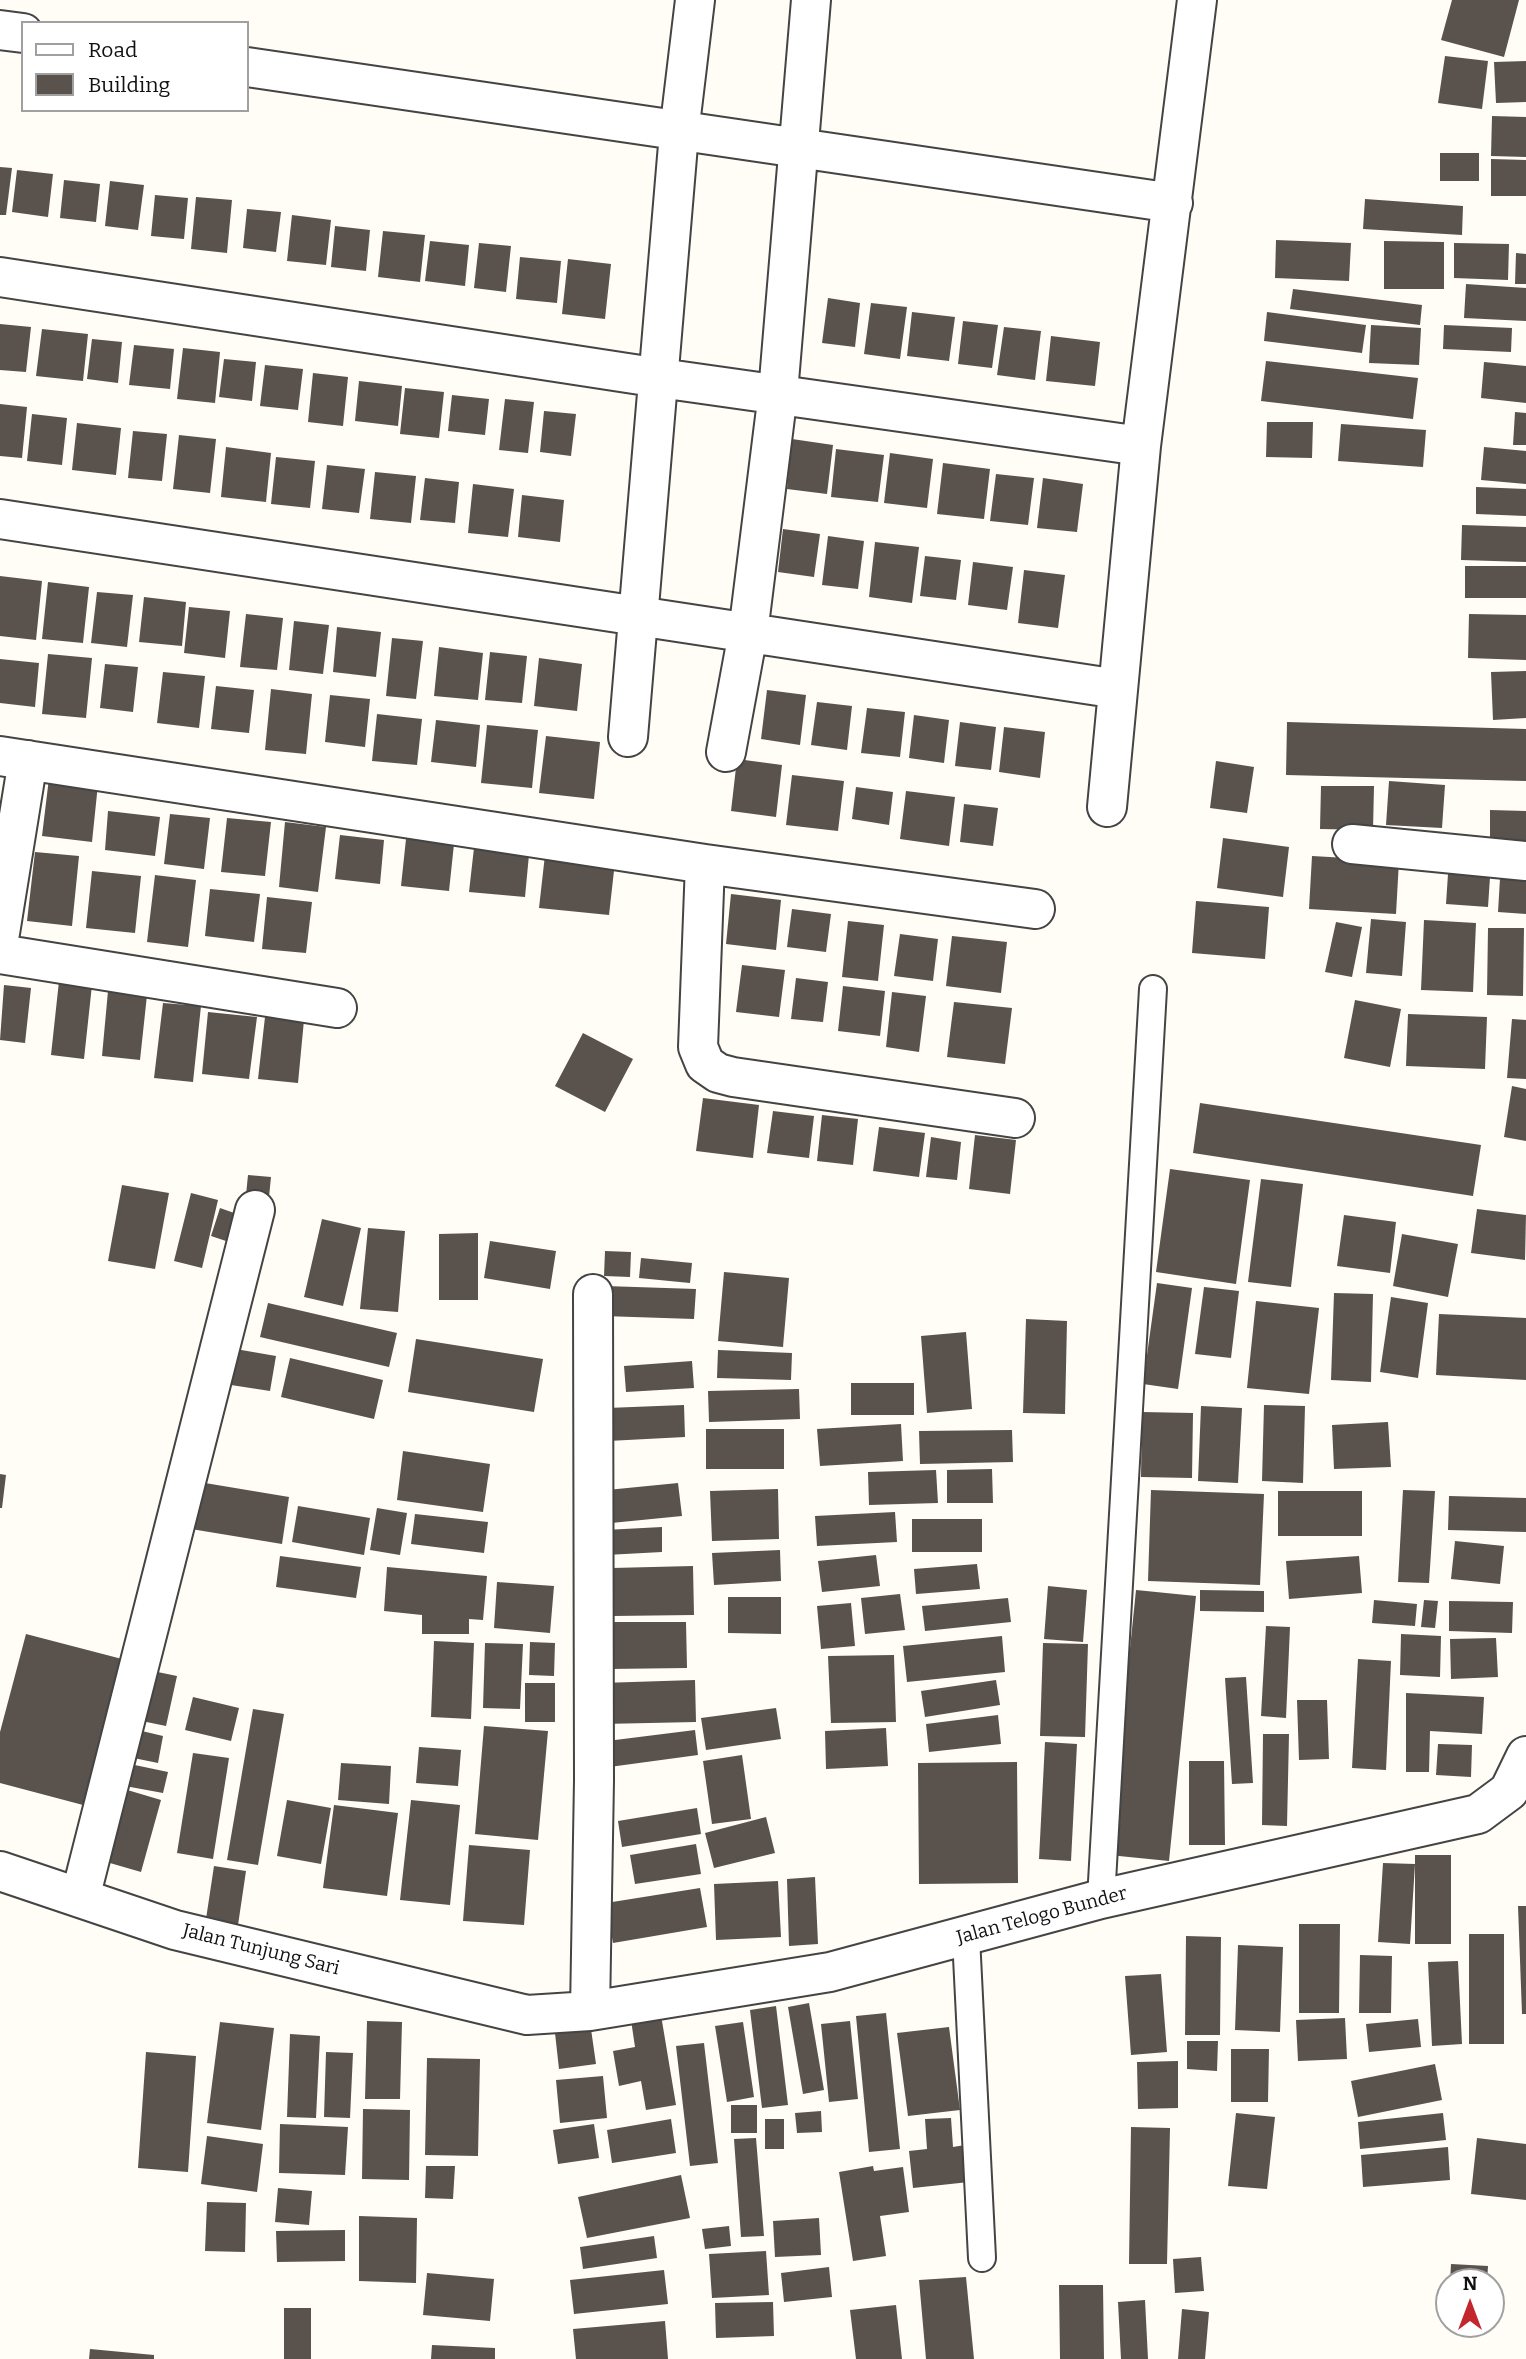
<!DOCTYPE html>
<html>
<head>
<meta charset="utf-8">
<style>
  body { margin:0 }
  #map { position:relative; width:1526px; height:2359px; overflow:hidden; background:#fffdf5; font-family:Bitter,serif }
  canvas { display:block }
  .legend { position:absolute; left:21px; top:21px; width:228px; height:91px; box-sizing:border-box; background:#fff; border:2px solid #a0a0a0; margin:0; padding:9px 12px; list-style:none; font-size:21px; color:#111 }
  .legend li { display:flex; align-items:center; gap:14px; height:35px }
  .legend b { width:35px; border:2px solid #a0a0a0 }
  .north { position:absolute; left:1435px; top:2268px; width:70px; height:70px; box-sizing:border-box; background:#fff; border:2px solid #a0a0a0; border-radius:50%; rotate:0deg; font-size:19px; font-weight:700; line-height:28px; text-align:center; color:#111 }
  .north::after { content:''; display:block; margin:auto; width:24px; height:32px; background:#c4262e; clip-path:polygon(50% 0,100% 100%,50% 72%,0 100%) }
</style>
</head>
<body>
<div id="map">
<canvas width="1526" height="2359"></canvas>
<ul class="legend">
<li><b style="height:9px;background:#fff"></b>Road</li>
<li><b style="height:19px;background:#5a524d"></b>Building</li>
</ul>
<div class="north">N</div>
</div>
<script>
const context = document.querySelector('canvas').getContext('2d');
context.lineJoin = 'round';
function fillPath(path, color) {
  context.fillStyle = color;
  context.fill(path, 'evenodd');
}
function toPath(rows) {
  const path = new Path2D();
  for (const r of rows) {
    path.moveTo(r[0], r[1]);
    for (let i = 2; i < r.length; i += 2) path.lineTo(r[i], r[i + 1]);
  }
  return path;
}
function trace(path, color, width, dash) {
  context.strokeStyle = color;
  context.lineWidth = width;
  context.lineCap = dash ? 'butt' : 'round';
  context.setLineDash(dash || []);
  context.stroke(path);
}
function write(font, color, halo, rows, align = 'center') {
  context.font = font + ' Bitter,serif';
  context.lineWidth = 7;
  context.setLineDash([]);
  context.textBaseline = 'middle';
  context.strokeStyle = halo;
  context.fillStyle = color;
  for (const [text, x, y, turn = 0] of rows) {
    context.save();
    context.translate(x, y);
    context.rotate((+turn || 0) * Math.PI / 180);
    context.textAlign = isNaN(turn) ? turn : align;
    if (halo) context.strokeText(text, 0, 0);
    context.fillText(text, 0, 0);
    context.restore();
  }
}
fillPath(toPath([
  [1452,0,1519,0,1504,57,1441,40],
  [1445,56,1488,61,1482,109,1438,103],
  [1526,61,1526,102,1496,103,1494,62],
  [1492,116,1526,117,1526,157,1491,156],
  [1440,153,1479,153,1479,181,1440,181],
  [1491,159,1526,160,1526,196,1491,196],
  [0,167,12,168,6,215,0,215],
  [17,170,53,174,48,217,12,212],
  [64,180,100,184,96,222,60,218],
  [110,181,144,185,138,230,105,226],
  [155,195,188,198,184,239,151,236],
  [196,197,232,200,227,253,191,249],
  [1365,199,1463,206,1462,235,1363,229],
  [247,209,281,212,276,252,243,248],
  [292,215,331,220,326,265,287,261],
  [335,226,370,230,366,271,331,267],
  [383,231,425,235,420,282,378,277],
  [1276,240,1351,243,1349,281,1275,278],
  [430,241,469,245,465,286,425,281],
  [1384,241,1444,242,1444,289,1384,289],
  [479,243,511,246,506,292,474,288],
  [1454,243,1509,244,1508,280,1454,278],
  [1516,253,1526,254,1526,284,1515,284],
  [520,257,561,261,557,303,516,299],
  [568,259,611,264,605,319,562,314],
  [1466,284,1526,288,1526,321,1464,318],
  [1293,289,1422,305,1420,325,1290,309],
  [828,298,860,303,855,347,822,343],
  [871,303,907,307,900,359,864,354],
  [912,312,955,317,949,361,907,356],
  [1267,312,1366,325,1362,353,1264,341],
  [963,321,998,325,992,368,958,364],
  [0,324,31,327,26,372,0,370],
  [1371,325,1421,328,1419,365,1369,363],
  [1444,325,1512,328,1511,352,1443,349],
  [1004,327,1041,331,1035,380,997,375],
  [42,329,88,334,83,381,36,376],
  [1051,336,1100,342,1095,386,1046,381],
  [92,339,122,342,118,383,87,379],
  [134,345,174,349,170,389,129,385],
  [183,348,220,352,215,403,177,399],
  [224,359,256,362,252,401,219,397],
  [1266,361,1418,378,1413,419,1261,401],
  [1484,362,1526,366,1526,403,1481,398],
  [265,365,303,369,298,410,260,406],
  [313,373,348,377,343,426,308,422],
  [359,381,402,386,398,426,355,421],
  [405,388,444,392,439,438,400,434],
  [452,395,489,399,485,435,448,431],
  [505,399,534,402,528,453,499,450],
  [0,404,27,407,22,458,0,456],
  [544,411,576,414,571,456,540,452],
  [1515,412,1526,413,1526,445,1513,445],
  [32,414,67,418,62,465,27,461],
  [1267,422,1313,422,1312,458,1266,457],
  [77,423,121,428,116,475,72,470],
  [1341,424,1426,430,1423,467,1338,461],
  [133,431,167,434,162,481,128,478],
  [179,435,216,439,210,493,173,489],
  [792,439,833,445,827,494,787,489],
  [226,447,271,453,266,502,221,497],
  [1484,447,1526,451,1526,484,1481,480],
  [836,449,884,455,878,502,831,497],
  [890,453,933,459,927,508,884,503],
  [276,457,315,461,310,508,271,504],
  [943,463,990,469,984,519,937,514],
  [327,465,365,469,359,513,322,509],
  [375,472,416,476,411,523,370,519],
  [996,474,1034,478,1028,525,990,521],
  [425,478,459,482,455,523,420,520],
  [1043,478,1083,484,1077,532,1037,528],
  [473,484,514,489,508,537,468,533],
  [1476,487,1526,489,1526,516,1476,514],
  [522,495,564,500,560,542,518,537],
  [1462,525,1526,527,1526,562,1461,560],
  [783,529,820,534,814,577,778,572],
  [828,536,864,541,858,589,822,585],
  [875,542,919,547,912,603,869,597],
  [925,556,961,560,956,600,920,596],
  [973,562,1013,567,1007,610,968,605],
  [1465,566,1526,566,1526,598,1465,598],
  [1024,570,1065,575,1058,628,1018,623],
  [0,576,42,581,36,640,0,636],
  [48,582,89,587,83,643,42,639],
  [97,592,133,595,127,647,91,643],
  [144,597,186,602,182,646,139,642],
  [189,607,230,611,225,658,184,653],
  [246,614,283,618,277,670,240,667],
  [1469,614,1526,615,1526,660,1468,658],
  [294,621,329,625,323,674,289,670],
  [337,627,381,632,376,677,333,672],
  [392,638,423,641,416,699,386,696],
  [439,647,483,653,478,700,434,696],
  [490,652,527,656,522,703,485,700],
  [48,654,92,658,86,718,42,714],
  [539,658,582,664,577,711,534,706],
  [0,659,39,663,35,707,0,703],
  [105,664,138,667,133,712,100,708],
  [1526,671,1526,718,1493,720,1491,672],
  [163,672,205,676,199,728,157,723],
  [216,686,254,690,249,733,211,729],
  [271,689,312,694,306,754,265,750],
  [767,690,806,695,800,745,761,739],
  [330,695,370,699,365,747,325,742],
  [817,702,852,706,847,750,811,745],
  [867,708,905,712,900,757,861,753],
  [377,714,422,719,417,765,372,761],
  [914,715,949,720,944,763,909,758],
  [436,720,480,725,476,767,431,762],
  [960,722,996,727,991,770,955,766],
  [1287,722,1526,729,1526,781,1286,775],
  [487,725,538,730,532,788,481,783],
  [1004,727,1045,732,1040,778,999,772],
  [546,736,600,742,594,799,539,793],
  [737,759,782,765,776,817,731,811],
  [1216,761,1254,767,1247,813,1210,808],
  [792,775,844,781,838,831,786,825],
  [49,778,98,784,92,842,42,836],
  [1389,781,1445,785,1442,828,1386,825],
  [1321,786,1374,786,1373,830,1320,829],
  [856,787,893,792,889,825,852,819],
  [906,791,955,797,949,846,900,839],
  [964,804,998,808,993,846,960,842],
  [1490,810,1526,811,1526,845,1490,845],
  [108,811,160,817,155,856,105,850],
  [170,814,210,818,204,869,164,864],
  [227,818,271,822,265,876,221,872],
  [285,822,326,827,318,892,279,887],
  [340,835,384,840,380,884,335,879],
  [1223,838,1289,847,1283,897,1217,888],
  [406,839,454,844,449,891,401,886],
  [475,839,530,844,525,897,469,892],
  [546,846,616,853,609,915,539,908],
  [35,852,79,856,72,926,27,921],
  [1312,856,1399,861,1396,914,1309,909],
  [1449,859,1491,862,1488,907,1446,904],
  [1501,862,1526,864,1526,914,1498,912],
  [92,871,141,876,135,933,86,928],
  [155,875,196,880,188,947,147,942],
  [210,889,260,894,254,942,205,936],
  [731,894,781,900,776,950,726,944],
  [267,897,312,902,306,953,262,949],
  [1196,901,1269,907,1265,959,1192,953],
  [792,909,831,914,826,952,787,947],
  [1371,919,1406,922,1402,976,1366,973],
  [1424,920,1476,923,1473,992,1421,990],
  [848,921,884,925,878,981,842,977],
  [1336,922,1362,927,1352,977,1325,972],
  [1488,928,1524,928,1523,996,1487,995],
  [900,934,938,939,933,981,894,976],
  [952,936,1007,942,1001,993,946,986],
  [742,965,785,970,779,1017,736,1012],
  [796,978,828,982,823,1022,791,1019],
  [59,981,92,985,84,1059,51,1055],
  [4,985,31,988,25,1043,0,1040],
  [843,986,885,991,880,1036,838,1031],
  [108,991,147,995,140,1060,102,1056],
  [892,992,926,996,919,1052,886,1047],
  [1355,1000,1401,1009,1390,1067,1344,1058],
  [954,1002,1012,1008,1005,1064,947,1057],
  [163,1003,201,1006,193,1082,154,1078],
  [208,1012,257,1017,249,1079,202,1074],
  [1408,1014,1487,1017,1485,1069,1406,1066],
  [265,1017,304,1020,298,1083,258,1079],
  [1512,1019,1526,1020,1526,1079,1507,1078],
  [583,1033,633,1059,605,1112,555,1086],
  [1512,1086,1526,1089,1526,1141,1504,1137],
  [703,1098,759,1105,753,1158,696,1151],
  [1200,1103,1481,1145,1473,1196,1193,1153],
  [773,1111,814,1116,809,1158,767,1153],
  [822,1115,858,1119,853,1165,817,1161],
  [879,1127,925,1133,919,1177,873,1171],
  [975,1135,1016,1140,1010,1194,969,1189],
  [931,1137,961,1142,957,1180,926,1177],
  [1170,1169,1250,1180,1236,1284,1156,1272],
  [248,1175,271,1177,269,1197,246,1195],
  [1261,1179,1303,1184,1291,1287,1248,1282],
  [122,1185,169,1193,155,1269,108,1261],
  [191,1193,218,1200,202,1268,174,1261],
  [220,1208,237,1214,229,1242,211,1236],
  [1477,1209,1526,1215,1525,1260,1471,1253],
  [1344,1215,1396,1222,1390,1273,1337,1266],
  [322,1219,361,1228,343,1306,304,1297],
  [368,1228,405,1231,398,1312,360,1309],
  [478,1233,478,1300,439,1300,439,1234],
  [1402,1234,1458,1244,1448,1297,1393,1286],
  [490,1241,556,1251,550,1289,484,1278],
  [605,1251,631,1252,630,1277,604,1276],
  [641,1258,692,1263,690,1283,639,1278],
  [724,1272,789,1278,783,1347,718,1341],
  [1157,1283,1192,1288,1178,1389,1143,1384],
  [605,1286,696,1289,694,1319,603,1316],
  [1204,1287,1239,1291,1231,1358,1195,1354],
  [1334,1293,1373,1294,1371,1382,1331,1380],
  [1391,1297,1428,1303,1418,1378,1380,1372],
  [1256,1301,1319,1308,1309,1394,1247,1388],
  [268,1303,397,1333,389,1367,260,1337],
  [1439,1314,1526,1318,1526,1380,1436,1375],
  [1026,1319,1067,1321,1065,1414,1023,1413],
  [966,1332,972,1409,927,1413,921,1336],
  [416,1339,543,1359,534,1412,408,1392],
  [224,1347,276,1356,270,1391,218,1383],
  [718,1350,792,1353,791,1380,717,1378],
  [290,1358,383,1380,374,1419,281,1397],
  [692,1361,694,1388,626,1392,624,1366],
  [851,1383,914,1383,914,1415,851,1415],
  [799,1389,800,1419,709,1422,708,1391],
  [684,1405,685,1437,608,1441,607,1408],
  [1264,1405,1305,1406,1303,1483,1262,1481],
  [1201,1406,1242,1408,1238,1483,1198,1481],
  [1142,1412,1193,1413,1192,1478,1141,1477],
  [1388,1422,1391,1467,1334,1469,1332,1425],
  [901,1424,903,1461,820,1466,817,1429],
  [706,1429,784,1429,784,1469,706,1469],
  [1012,1430,1013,1462,920,1464,919,1431],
  [403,1451,490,1464,483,1512,397,1500],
  [992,1469,993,1503,947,1503,947,1470],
  [936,1470,938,1503,869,1505,868,1472],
  [0,1474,6,1475,2,1508,0,1508],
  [193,1481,289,1497,282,1544,185,1528],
  [678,1483,682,1516,601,1524,597,1491],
  [778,1489,779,1539,712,1541,710,1491],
  [1151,1490,1264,1494,1260,1585,1148,1581],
  [1403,1490,1435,1491,1429,1583,1398,1582],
  [1278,1491,1362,1491,1362,1536,1278,1536],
  [1449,1496,1526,1498,1526,1532,1448,1530],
  [298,1506,370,1518,364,1555,292,1542],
  [377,1508,407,1513,400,1555,370,1550],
  [895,1512,897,1542,817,1546,815,1516],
  [415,1514,488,1522,484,1553,411,1544],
  [912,1519,982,1519,982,1552,912,1552],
  [662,1527,662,1552,606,1555,605,1530],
  [1455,1541,1504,1546,1500,1584,1451,1579],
  [780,1550,781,1581,714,1585,712,1553],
  [876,1555,880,1586,822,1592,818,1561],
  [280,1556,361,1567,356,1598,276,1587],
  [1359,1556,1362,1593,1289,1599,1286,1561],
  [977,1564,980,1589,916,1594,914,1569],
  [693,1566,694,1615,613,1616,612,1568],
  [387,1567,487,1576,483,1620,469,1619,469,1634,422,1634,422,1615,384,1611],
  [497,1582,554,1586,550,1633,494,1628],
  [1048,1586,1087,1590,1083,1642,1044,1639],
  [1136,1590,1196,1596,1169,1861,1109,1855],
  [1200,1590,1264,1591,1264,1612,1200,1611],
  [900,1594,905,1630,865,1634,861,1598],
  [728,1597,781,1597,781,1634,728,1633],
  [1008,1598,1011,1622,925,1631,922,1606],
  [1374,1600,1417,1604,1415,1626,1372,1623],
  [1424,1600,1438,1601,1435,1628,1421,1627],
  [1449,1601,1513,1602,1512,1633,1449,1631],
  [851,1603,855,1646,821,1649,817,1606],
  [609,1622,686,1622,687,1668,609,1669],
  [1266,1626,1290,1627,1286,1718,1261,1716],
  [26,1634,122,1659,83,1805,0,1783,0,1732],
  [1401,1634,1441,1636,1440,1677,1400,1675],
  [1002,1636,1005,1672,907,1682,903,1646],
  [1496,1638,1498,1677,1451,1679,1450,1639],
  [434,1641,474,1643,471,1719,431,1717],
  [530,1642,555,1643,554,1676,529,1675],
  [485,1643,523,1644,520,1709,483,1708],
  [1043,1643,1088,1644,1085,1737,1040,1736],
  [894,1655,896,1722,831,1723,828,1656],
  [1358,1659,1391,1661,1386,1770,1352,1768],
  [143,1669,177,1676,166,1726,132,1719],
  [1246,1677,1253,1783,1232,1784,1225,1678],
  [695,1680,696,1722,602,1724,601,1683],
  [996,1680,1000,1705,925,1717,921,1691],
  [525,1683,555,1683,555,1722,525,1722],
  [1406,1693,1484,1697,1482,1734,1430,1731,1429,1772,1406,1772],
  [193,1697,239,1708,231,1741,185,1730],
  [1297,1700,1327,1700,1329,1759,1299,1760],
  [776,1708,781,1739,706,1750,701,1718],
  [253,1709,284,1714,258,1865,227,1860],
  [998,1715,1001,1744,929,1752,926,1724],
  [484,1726,548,1731,538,1840,475,1834],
  [125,1727,163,1736,158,1763,119,1755],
  [886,1728,888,1766,826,1769,825,1731],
  [695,1730,698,1755,602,1768,599,1742],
  [1263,1734,1289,1734,1287,1826,1262,1825],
  [1045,1742,1077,1744,1071,1861,1039,1859],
  [1438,1744,1472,1745,1471,1777,1436,1775],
  [419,1747,461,1750,458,1786,416,1783],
  [193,1753,229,1758,213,1859,177,1853],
  [742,1755,751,1819,712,1824,703,1761],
  [1189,1761,1224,1761,1225,1845,1189,1845],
  [1017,1762,1018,1883,919,1884,918,1763],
  [341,1763,391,1766,389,1804,338,1800],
  [130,1764,168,1772,163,1793,125,1786],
  [124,1789,161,1800,141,1872,103,1861],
  [287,1800,331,1808,321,1864,277,1856],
  [411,1800,460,1805,450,1905,400,1900],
  [334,1805,398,1813,387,1896,323,1888],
  [697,1808,701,1834,622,1847,618,1821],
  [766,1817,775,1853,714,1868,705,1833],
  [696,1844,701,1874,635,1884,630,1855],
  [469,1845,530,1850,524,1925,463,1921],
  [1415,1855,1451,1855,1451,1944,1415,1944],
  [1383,1863,1415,1864,1410,1944,1378,1942],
  [214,1866,246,1871,238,1925,206,1919],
  [815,1877,818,1944,789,1946,787,1879],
  [778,1881,781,1937,716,1940,714,1884],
  [700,1888,707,1927,613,1943,606,1903],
  [1518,1906,1526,1906,1526,2014,1522,2014],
  [1299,1924,1340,1924,1339,2013,1299,2013],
  [1469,1934,1504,1934,1504,2044,1469,2044],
  [1186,1936,1221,1937,1220,2035,1185,2035],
  [1238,1945,1283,1947,1280,2032,1235,2030],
  [1360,1955,1392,1956,1391,2013,1359,2013],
  [1458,1961,1462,2044,1432,2046,1428,1962],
  [1161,1974,1167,2052,1131,2055,1125,1976],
  [809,2003,824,2090,803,2094,788,2007],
  [776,2006,788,2105,762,2108,750,2010],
  [886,2013,900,2149,869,2152,856,2016],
  [661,2015,676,2105,646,2110,641,2081,619,2086,613,2051,635,2047,631,2020],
  [1345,2018,1347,2059,1298,2061,1296,2020],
  [1418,2019,1421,2047,1369,2052,1366,2024],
  [367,2021,402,2022,400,2099,365,2099],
  [850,2021,858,2099,829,2102,821,2024],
  [220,2022,274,2028,261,2130,207,2123],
  [743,2022,754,2097,727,2102,715,2026],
  [949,2027,960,2110,908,2116,897,2033],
  [591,2029,596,2064,559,2069,555,2033],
  [290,2034,320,2036,316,2118,287,2117],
  [1187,2041,1218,2041,1217,2071,1187,2069],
  [704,2043,718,2163,690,2166,676,2046],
  [1231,2049,1269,2049,1268,2102,1231,2102],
  [146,2052,196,2056,188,2172,138,2168],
  [326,2052,353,2053,350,2118,324,2117],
  [427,2058,480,2059,478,2156,425,2155],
  [1178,2061,1178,2108,1138,2109,1137,2062],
  [1435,2064,1442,2100,1358,2117,1351,2081],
  [603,2076,607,2118,560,2123,556,2080],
  [731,2105,757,2105,757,2133,731,2133],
  [363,2109,410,2110,409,2180,362,2179],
  [821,2111,822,2132,797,2133,795,2113],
  [1236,2113,1275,2117,1267,2189,1228,2186],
  [1443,2113,1446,2140,1360,2149,1358,2122],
  [951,2118,953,2147,965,2145,969,2182,913,2188,909,2151,927,2149,925,2119],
  [671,2119,676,2153,612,2163,607,2130],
  [765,2119,784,2119,784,2149,765,2149],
  [280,2124,348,2127,345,2175,279,2173],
  [594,2124,599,2158,558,2164,553,2130],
  [1131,2127,1170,2128,1167,2264,1129,2264],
  [207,2136,263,2144,257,2192,201,2184],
  [756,2138,764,2236,741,2237,734,2139],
  [1477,2138,1526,2144,1526,2200,1471,2194],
  [1448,2147,1450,2180,1363,2187,1361,2155],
  [426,2166,455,2166,453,2199,425,2198],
  [873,2166,874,2171,903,2167,909,2212,880,2216,886,2256,853,2261,839,2172],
  [681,2175,690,2218,587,2238,578,2197],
  [278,2188,312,2191,309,2225,275,2222],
  [207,2202,246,2203,245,2252,205,2251],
  [359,2216,417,2218,416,2283,359,2281],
  [819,2218,821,2255,775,2257,773,2221],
  [729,2226,731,2246,705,2249,702,2229],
  [345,2230,345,2261,277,2262,276,2231],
  [654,2236,657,2258,583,2269,580,2247],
  [766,2251,769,2295,712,2298,709,2254],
  [1201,2257,1204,2291,1175,2293,1173,2259],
  [1451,2264,1488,2266,1487,2282,1450,2282],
  [829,2267,832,2297,784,2302,781,2273],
  [664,2270,668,2304,574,2314,570,2280],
  [427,2273,494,2279,490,2321,423,2315],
  [966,2277,974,2359,926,2359,919,2280],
  [1059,2285,1103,2285,1104,2359,1060,2359],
  [1145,2300,1148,2359,1121,2359,1118,2302],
  [773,2302,774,2336,716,2338,715,2303],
  [896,2305,902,2359,856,2359,850,2310],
  [284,2308,311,2308,311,2359,284,2359],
  [1182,2309,1209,2312,1205,2359,1178,2359],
  [665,2321,668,2359,576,2359,573,2329],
  [432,2345,495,2348,495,2359,431,2359],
  [90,2349,154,2355,154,2359,89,2359]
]), '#5a524d');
const service = toPath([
  [1101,1899,1153,989],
  [966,1937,982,2258]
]);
const minor = toPath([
  [0,30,23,33],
  [247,67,1173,203],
  [0,277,660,378,1141,446],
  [0,519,1118,689],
  [628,737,679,133,695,0],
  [726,752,748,633,778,393,811,0],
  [0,756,705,864,1035,909],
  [1107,807,1141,446,1197,0],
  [1352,844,1526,861],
  [705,864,698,1047,705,1064,718,1073,733,1077,1015,1118],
  [0,933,28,760],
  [0,954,337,1008],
  [0,1871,175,1930,527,2015,590,2011,830,1972,1101,1899,1478,1814,1509,1791,1526,1756],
  [80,1898,255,1210],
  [590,2011,594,1780,593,1294]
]);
trace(service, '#444', 30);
trace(minor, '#444', 42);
trace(service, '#fff', 26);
trace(minor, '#fff', 38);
write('19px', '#111', '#fff', [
  ["Jalan Telogo Bunder",1042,1916,-15],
  ["Jalan Tunjung Sari",261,1950,14]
]);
</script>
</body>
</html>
